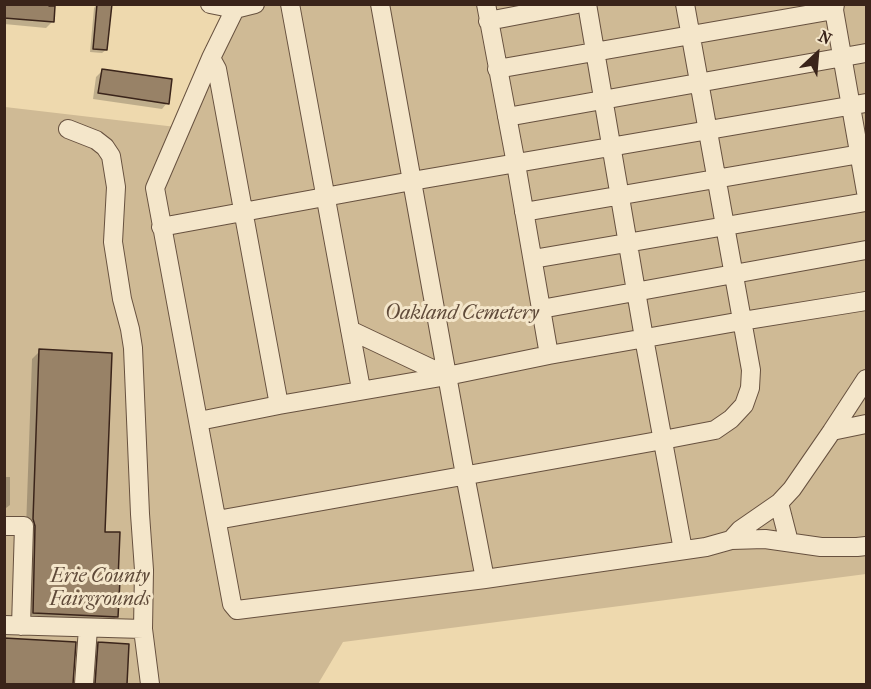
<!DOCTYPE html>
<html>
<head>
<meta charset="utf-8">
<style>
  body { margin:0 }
  #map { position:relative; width:871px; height:689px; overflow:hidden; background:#eed9ae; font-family:"IM FELL French Canon",serif }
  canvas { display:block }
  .frame { position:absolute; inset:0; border:6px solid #3a241a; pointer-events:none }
  .north { position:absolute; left:787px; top:24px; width:60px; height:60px; -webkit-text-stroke:4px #f4e6ca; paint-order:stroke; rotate:26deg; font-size:16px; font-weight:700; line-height:24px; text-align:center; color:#3a241a }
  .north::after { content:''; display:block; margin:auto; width:21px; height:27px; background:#3a241a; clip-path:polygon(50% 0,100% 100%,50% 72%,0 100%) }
</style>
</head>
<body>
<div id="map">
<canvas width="871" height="689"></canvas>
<div class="frame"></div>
<div class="north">N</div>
</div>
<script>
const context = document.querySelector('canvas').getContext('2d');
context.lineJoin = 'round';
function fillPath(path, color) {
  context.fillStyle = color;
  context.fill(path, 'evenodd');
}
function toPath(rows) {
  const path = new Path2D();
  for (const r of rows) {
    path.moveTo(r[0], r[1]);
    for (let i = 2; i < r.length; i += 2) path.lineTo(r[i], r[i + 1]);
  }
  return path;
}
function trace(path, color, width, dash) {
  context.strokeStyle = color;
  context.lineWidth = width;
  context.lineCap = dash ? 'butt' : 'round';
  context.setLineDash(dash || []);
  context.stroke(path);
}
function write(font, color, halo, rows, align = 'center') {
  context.font = font + ' "IM FELL French Canon",serif';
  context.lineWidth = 6;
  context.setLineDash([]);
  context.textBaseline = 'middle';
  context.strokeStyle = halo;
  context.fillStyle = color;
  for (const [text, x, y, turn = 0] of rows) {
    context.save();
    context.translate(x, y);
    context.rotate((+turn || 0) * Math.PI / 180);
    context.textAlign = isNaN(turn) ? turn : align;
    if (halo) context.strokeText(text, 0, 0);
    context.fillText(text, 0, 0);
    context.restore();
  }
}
fillPath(toPath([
  [229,5,866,5,866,574,343,642,318,684,5,684,5,107,176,127]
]), '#cfba95');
fillPath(toPath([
  [4,4,52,22,46,28,4,24],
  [97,4,106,50,102,53,90,52,94,8],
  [102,71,167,103,162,109,93,99,96,77],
  [40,351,104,533,117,616,109,624,25,620,26,528,32,359],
  [4,477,10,477,10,505,6,508,4,508],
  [4,639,74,643,71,684,4,684],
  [99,643,127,645,126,684,89,684,91,651]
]), '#0003');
const building = toPath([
  [4,4,49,4,49,6,55,6,54,22,4,18,4,4],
  [97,4,112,4,107,50,93,49,97,4],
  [102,69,172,79,169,104,98,93,102,69],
  [39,349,112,353,105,532,120,532,118,580,120,580,118,617,33,613,35,526,33,519,39,349],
  [4,638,76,642,73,684,4,684,4,638],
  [98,642,129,644,127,684,95,684,98,642]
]);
fillPath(building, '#988267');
trace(building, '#3a241a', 1.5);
const minor = toPath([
  [210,4,235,9],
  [255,4,235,9,211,58,155,188,232,604,237,610,485,579,706,547,731,540,765,539,821,547,857,547,866,546],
  [290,4,361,389],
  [380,4,465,475,485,579],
  [486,4,516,164,549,355],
  [587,4,644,338,683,550],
  [835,4,834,10,866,192],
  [488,21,577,4],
  [211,58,217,69,279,405],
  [497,69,834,10],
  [507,117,866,53],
  [68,129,96,140,105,147,111,156,116,187,113,242,122,299,130,329,133,348,140,514,144,570,143,629,150,684],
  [524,212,866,153],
  [161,227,412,181,866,103],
  [533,259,866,202],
  [541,309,866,250],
  [350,330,447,376],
  [199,421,279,405,447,376,549,355,742,321,866,301],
  [832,431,866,379],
  [217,520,663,440,715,430,731,419,744,405,750,388,751,370,685,4],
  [4,526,24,526,21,626],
  [731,540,740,530,779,503],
  [789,542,779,503,792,489,832,431,866,424],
  [4,625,143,629],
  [84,684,88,628]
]);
trace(minor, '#67513f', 20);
trace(minor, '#f4e6ca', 18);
write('italic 20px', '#5f4a39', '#f4e6ca', [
  ["Oakland Cemetery",462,314],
  ["Erie County",100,577],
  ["Fairgrounds",100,600]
]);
</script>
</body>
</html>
